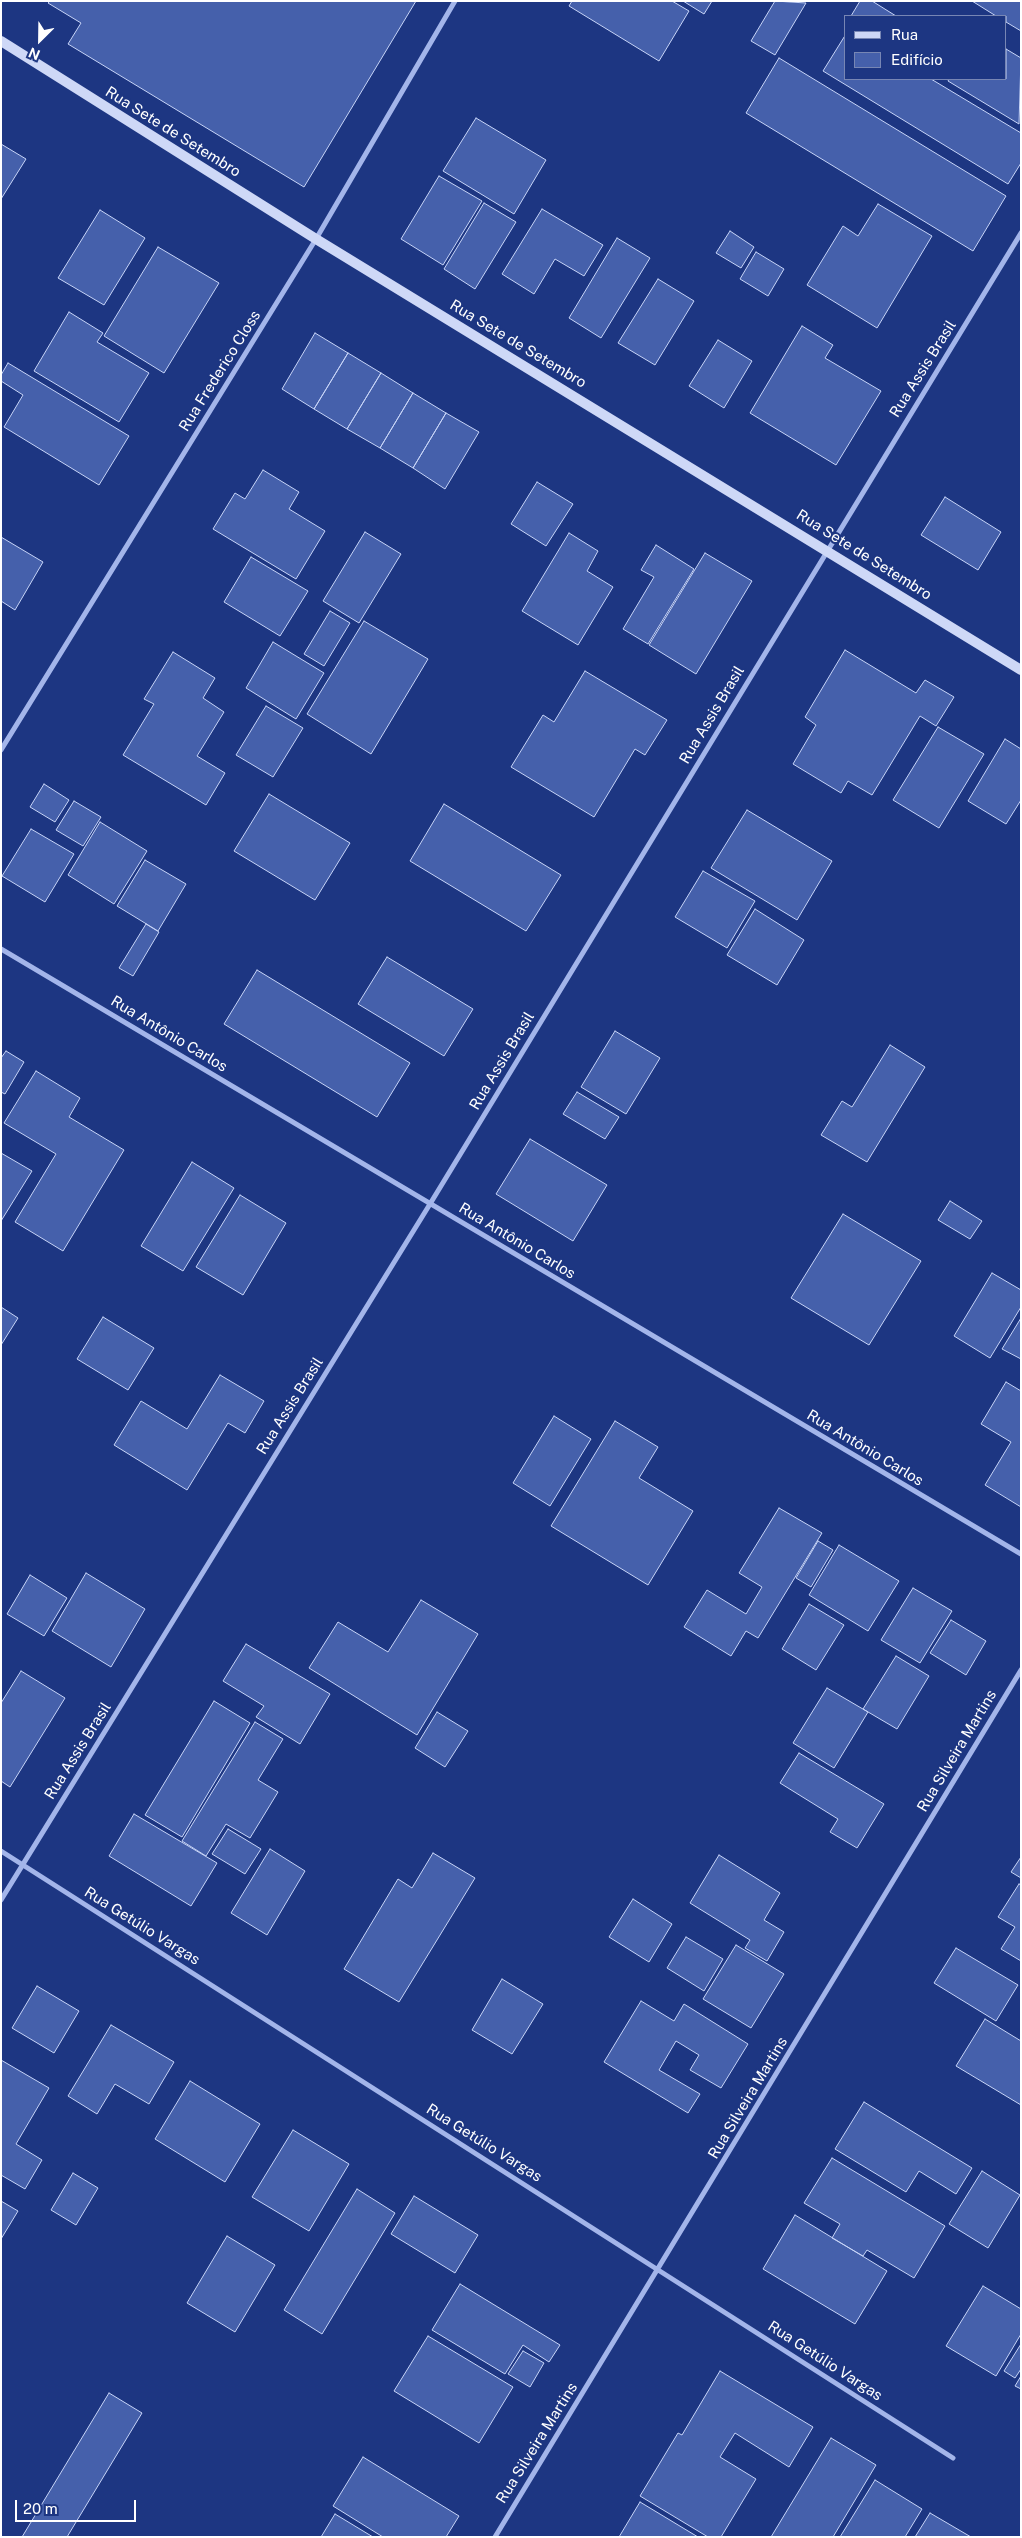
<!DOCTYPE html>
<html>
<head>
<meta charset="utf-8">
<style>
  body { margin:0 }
  #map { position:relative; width:1022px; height:2538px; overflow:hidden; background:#1d3682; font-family:"Public Sans",sans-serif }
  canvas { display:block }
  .frame { position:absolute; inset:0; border:2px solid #fff; pointer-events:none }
  .legend { position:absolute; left:844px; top:15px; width:162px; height:65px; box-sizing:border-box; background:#1d3682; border:1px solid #7786b4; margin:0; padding:6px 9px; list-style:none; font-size:15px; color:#fff }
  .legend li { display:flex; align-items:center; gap:10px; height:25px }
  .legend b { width:25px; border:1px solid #7786b4 }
  .north { position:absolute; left:15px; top:15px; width:50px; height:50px; -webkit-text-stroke:4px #1d3682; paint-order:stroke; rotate:203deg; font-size:14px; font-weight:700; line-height:20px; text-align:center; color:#fff }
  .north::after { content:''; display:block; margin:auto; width:18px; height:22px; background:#fff; clip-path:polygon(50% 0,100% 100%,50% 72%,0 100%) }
  .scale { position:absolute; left:15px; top:2500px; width:121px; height:22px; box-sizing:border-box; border:2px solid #fff; border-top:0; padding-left:6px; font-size:15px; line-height:18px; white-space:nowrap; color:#fff; -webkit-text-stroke:4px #1d3682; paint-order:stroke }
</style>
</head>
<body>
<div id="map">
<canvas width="1022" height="2538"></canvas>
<div class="frame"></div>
<ul class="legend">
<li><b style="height:6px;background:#ced8f7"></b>Rua</li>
<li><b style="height:14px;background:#4560ab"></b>Edifício</li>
</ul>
<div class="north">N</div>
<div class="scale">20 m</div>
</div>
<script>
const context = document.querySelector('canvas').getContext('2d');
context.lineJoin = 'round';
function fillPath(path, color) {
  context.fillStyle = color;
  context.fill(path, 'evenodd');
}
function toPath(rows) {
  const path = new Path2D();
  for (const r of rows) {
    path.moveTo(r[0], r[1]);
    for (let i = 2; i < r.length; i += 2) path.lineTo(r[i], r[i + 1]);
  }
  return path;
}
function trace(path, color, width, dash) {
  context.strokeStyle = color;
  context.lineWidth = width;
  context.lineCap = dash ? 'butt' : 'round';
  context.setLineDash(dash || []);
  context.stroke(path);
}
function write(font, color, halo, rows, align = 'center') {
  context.font = font + ' "Public Sans",sans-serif';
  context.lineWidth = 4;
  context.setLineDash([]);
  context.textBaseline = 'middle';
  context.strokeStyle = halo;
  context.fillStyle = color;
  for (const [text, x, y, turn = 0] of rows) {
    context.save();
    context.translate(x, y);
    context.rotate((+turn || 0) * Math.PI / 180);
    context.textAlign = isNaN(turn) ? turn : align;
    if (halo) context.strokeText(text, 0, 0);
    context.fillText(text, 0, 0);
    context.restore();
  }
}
const building = toPath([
  [50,1,416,1,304,187,68,44,81,23,48,3,50,1],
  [572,1,672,1,689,11,659,61,569,6,572,1],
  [683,1,712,1,704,14,683,1],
  [775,1,806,3,775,55,751,41,775,1],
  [860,1,872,1,896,16,851,16,860,1],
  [972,1,1021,1,1021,31,1006,22,1006,16,996,16,972,1],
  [846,34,846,79,931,79,1021,133,1021,163,1008,184,823,71,846,34],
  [1006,49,1021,58,1019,124,948,81,949,79,1006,79,1006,49],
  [779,58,1006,196,973,251,746,113,779,58],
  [476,118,546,160,514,214,443,171,476,118],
  [1,144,26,159,1,199,1,144],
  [439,176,482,201,443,265,401,239,439,176],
  [484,203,516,222,475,289,444,269,484,203],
  [878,204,932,236,877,328,807,285,843,226,858,236,878,204],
  [542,209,603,245,584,276,555,259,534,294,502,274,542,209],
  [100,210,145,238,104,305,58,278,100,210],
  [730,231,754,247,741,268,716,253,730,231],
  [617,238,650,258,601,338,569,318,617,238],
  [158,247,219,283,164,373,104,336,158,247],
  [756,252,784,269,768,296,740,279,756,252],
  [658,279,694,301,655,365,618,343,658,279],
  [69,312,103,333,97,342,149,373,119,422,34,371,69,312],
  [802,326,833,345,825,358,881,391,836,465,750,413,802,326],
  [315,333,348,353,314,409,282,389,315,333],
  [718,340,752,361,724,408,689,386,718,340],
  [348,353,381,373,347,429,314,409,348,353],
  [8,363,129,436,99,485,4,427,23,395,1,381,1,375,8,363],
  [381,373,413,393,380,448,347,429,381,373],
  [413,393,446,413,413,468,380,448,413,393],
  [446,413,479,432,445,489,413,468,446,413],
  [263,470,299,492,289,509,325,531,296,579,213,529,235,493,245,499,263,470],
  [537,482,573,504,546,546,511,524,537,482],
  [945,497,1001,532,978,570,921,535,945,497],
  [365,532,401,554,359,623,323,601,365,532],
  [569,533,598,551,587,571,613,587,578,645,522,611,569,533],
  [1,537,43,562,15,610,1,601,1,537],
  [656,545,694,569,648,644,623,629,654,577,641,570,656,545],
  [705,553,752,581,696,674,649,645,705,553],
  [251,557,308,591,280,636,224,602,251,557],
  [330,611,350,623,324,666,304,654,330,611],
  [364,621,428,659,371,754,307,714,364,621],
  [273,642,324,673,296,719,246,688,273,642],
  [845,650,916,693,925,680,954,697,936,726,920,716,872,795,848,781,841,793,793,764,816,725,805,717,845,650],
  [173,652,215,678,203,698,224,712,197,756,225,773,206,805,123,755,154,704,144,699,173,652],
  [585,671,667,720,645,755,635,749,594,817,511,767,543,715,554,722,585,671],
  [266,706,303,728,273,777,236,755,266,706],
  [938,727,984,754,939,828,893,800,938,727],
  [1005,739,1021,749,1021,800,1006,824,968,801,1005,739],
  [44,784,69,800,55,822,30,807,44,784],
  [269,794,350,843,315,900,234,851,269,794],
  [74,801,101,817,83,846,56,830,74,801],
  [444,804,561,875,526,931,410,861,444,804],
  [747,810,832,861,797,920,711,868,747,810],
  [100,822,147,851,114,904,68,875,100,822],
  [31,829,74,854,45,902,2,876,31,829],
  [145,860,186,884,158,931,117,906,145,860],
  [703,871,755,901,727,948,675,917,703,871],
  [755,909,804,940,777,985,727,955,755,909],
  [146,924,159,932,133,976,119,968,146,924],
  [387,957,473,1009,444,1056,358,1004,387,957],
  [257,970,410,1063,377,1117,224,1024,257,970],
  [615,1031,660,1058,626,1114,581,1087,615,1031],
  [890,1045,925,1067,867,1162,821,1135,842,1101,852,1107,890,1045],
  [6,1051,24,1062,5,1094,1,1092,1,1058,6,1051],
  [36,1071,80,1098,69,1117,124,1150,63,1251,15,1222,56,1154,4,1123,36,1071],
  [577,1092,619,1117,605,1139,563,1114,577,1092],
  [530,1139,607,1185,573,1241,496,1194,530,1139],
  [1,1153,32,1171,1,1221,1,1153],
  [192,1162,234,1188,183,1271,141,1246,192,1162],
  [240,1195,286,1223,243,1295,196,1267,240,1195],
  [950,1201,982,1221,970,1239,938,1220,950,1201],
  [843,1214,921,1261,869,1345,791,1298,843,1214],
  [992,1273,1021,1290,1021,1307,990,1358,954,1336,992,1273],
  [1,1307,18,1318,1,1345,1,1307],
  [103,1317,154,1348,128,1390,77,1359,103,1317],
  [1021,1318,1021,1359,1002,1349,1021,1318],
  [220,1375,264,1401,245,1433,228,1423,187,1490,114,1445,141,1401,187,1429,220,1375],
  [1006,1382,1021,1391,1021,1507,985,1485,1011,1442,981,1424,1006,1382],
  [554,1416,591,1439,550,1506,513,1483,554,1416],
  [615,1421,658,1447,639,1478,693,1511,648,1585,551,1526,615,1421],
  [779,1508,822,1533,758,1638,746,1631,731,1656,684,1627,707,1590,746,1614,762,1587,739,1573,779,1508],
  [818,1541,833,1550,811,1587,796,1578,818,1541],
  [839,1545,899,1581,868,1631,809,1595,839,1545],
  [86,1573,145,1609,111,1667,52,1631,86,1573],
  [30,1575,67,1598,44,1636,7,1614,30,1575],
  [913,1588,952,1611,920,1663,881,1640,913,1588],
  [421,1600,478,1634,417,1735,309,1668,338,1622,388,1652,421,1600],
  [809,1604,844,1625,816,1670,782,1649,809,1604],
  [951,1620,986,1641,966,1675,930,1653,951,1620],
  [246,1644,330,1694,300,1744,256,1717,264,1706,223,1681,246,1644],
  [896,1656,929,1676,897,1729,863,1709,896,1656],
  [21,1671,65,1698,10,1787,1,1781,1,1703,21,1671],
  [827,1688,868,1712,834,1768,793,1743,827,1688],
  [214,1701,250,1723,182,1837,145,1815,214,1701],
  [437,1712,468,1731,445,1767,415,1748,437,1712],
  [255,1722,283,1739,258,1780,278,1792,250,1838,226,1824,206,1856,182,1841,255,1722],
  [799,1753,884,1804,857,1848,830,1832,838,1819,780,1783,799,1753],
  [134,1814,217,1863,191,1906,109,1856,134,1814],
  [228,1829,261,1849,245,1874,212,1854,228,1829],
  [270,1849,305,1871,267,1935,231,1913,270,1849],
  [433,1853,475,1878,399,2002,344,1969,398,1879,412,1888,433,1853],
  [719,1855,780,1893,764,1920,784,1932,767,1961,745,1948,750,1940,690,1903,719,1855],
  [1021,1857,1021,1878,1011,1872,1021,1857],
  [1019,1884,1021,1885,1021,1961,1001,1949,1015,1927,998,1917,1019,1884],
  [633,1899,672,1924,649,1962,609,1937,633,1899],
  [686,1937,723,1959,704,1991,667,1968,686,1937],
  [736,1945,784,1974,751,2028,703,1999,736,1945],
  [956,1948,1018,1985,996,2021,934,1983,956,1948],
  [502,1979,543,2004,512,2054,472,2030,502,1979],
  [37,1986,79,2011,54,2053,12,2028,37,1986],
  [641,2001,674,2021,684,2004,748,2044,721,2088,690,2070,699,2055,676,2041,659,2070,700,2094,688,2113,604,2062,641,2001],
  [985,2019,1021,2041,1021,2105,956,2066,985,2019],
  [111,2025,174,2062,149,2104,115,2084,97,2114,68,2096,111,2025],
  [1,2060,49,2088,16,2144,42,2160,25,2189,1,2175,1,2060],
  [190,2081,260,2124,225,2182,155,2139,190,2081],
  [864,2102,972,2168,956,2194,919,2171,906,2192,835,2149,864,2102],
  [293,2130,349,2164,309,2231,252,2197,293,2130],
  [832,2158,945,2226,914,2278,867,2250,863,2256,832,2238,840,2224,804,2203,832,2158],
  [982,2171,1020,2195,988,2248,949,2224,982,2171],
  [73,2173,98,2188,76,2225,51,2210,73,2173],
  [357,2189,395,2213,322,2334,284,2310,357,2189],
  [414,2196,478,2235,455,2273,391,2234,414,2196],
  [1,2201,18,2211,1,2239,1,2201],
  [795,2215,887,2271,855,2324,763,2269,795,2215],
  [227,2236,275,2265,235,2332,187,2303,227,2236],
  [460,2284,560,2345,549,2362,523,2345,505,2374,432,2330,460,2284],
  [983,2286,1021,2309,1021,2334,996,2376,946,2346,983,2286],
  [428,2336,513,2387,479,2443,394,2391,428,2336],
  [1021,2344,1021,2369,1015,2378,1004,2371,1021,2344],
  [523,2351,544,2363,530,2387,508,2374,523,2351],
  [720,2371,813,2427,789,2467,735,2433,720,2457,756,2479,721,2537,708,2537,640,2496,678,2433,682,2435,720,2371],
  [1021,2376,1021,2389,1015,2386,1021,2376],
  [109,2393,142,2413,67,2537,22,2537,109,2393],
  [831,2438,876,2465,833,2537,771,2537,831,2438],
  [363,2457,459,2516,446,2537,383,2537,333,2506,363,2457],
  [875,2480,922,2509,905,2537,840,2537,875,2480],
  [640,2502,698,2537,619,2537,640,2502],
  [930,2513,971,2537,915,2537,930,2513],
  [335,2514,373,2537,321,2537,335,2514]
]);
fillPath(building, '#4560ab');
trace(building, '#c7d4f7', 1);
trace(toPath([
  [1,750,316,239,455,1],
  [1,949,1021,1554],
  [1,1851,953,2458],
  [1,1900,430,1204,1021,233],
  [495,2537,1021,1670]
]), '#a3b5ea', 5);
trace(toPath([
  [1,41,316,239,1021,670]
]), '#ced8f7', 10);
write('15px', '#fff', '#1d3682', [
  ["Rua Sete de Setembro",173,132,32],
  ["Rua Sete de Setembro",518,344,31],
  ["Rua Assis Brasil",923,369,-58],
  ["Rua Frederico Closs",220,371,-58],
  ["Rua Sete de Setembro",864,555,32],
  ["Rua Assis Brasil",712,715,-59],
  ["Rua Antônio Carlos",169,1034,31],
  ["Rua Assis Brasil",502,1061,-59],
  ["Rua Antônio Carlos",517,1241,31],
  ["Rua Assis Brasil",290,1406,-58],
  ["Rua Antônio Carlos",865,1448,31],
  ["Rua Assis Brasil",78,1751,-58],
  ["Rua Silveira Martins",957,1751,-59],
  ["Rua Getúlio Vargas",142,1926,32],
  ["Rua Silveira Martins",748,2098,-59],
  ["Rua Getúlio Vargas",484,2143,32],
  ["Rua Getúlio Vargas",825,2361,33],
  ["Rua Silveira Martins",537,2443,-58]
]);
</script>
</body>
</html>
